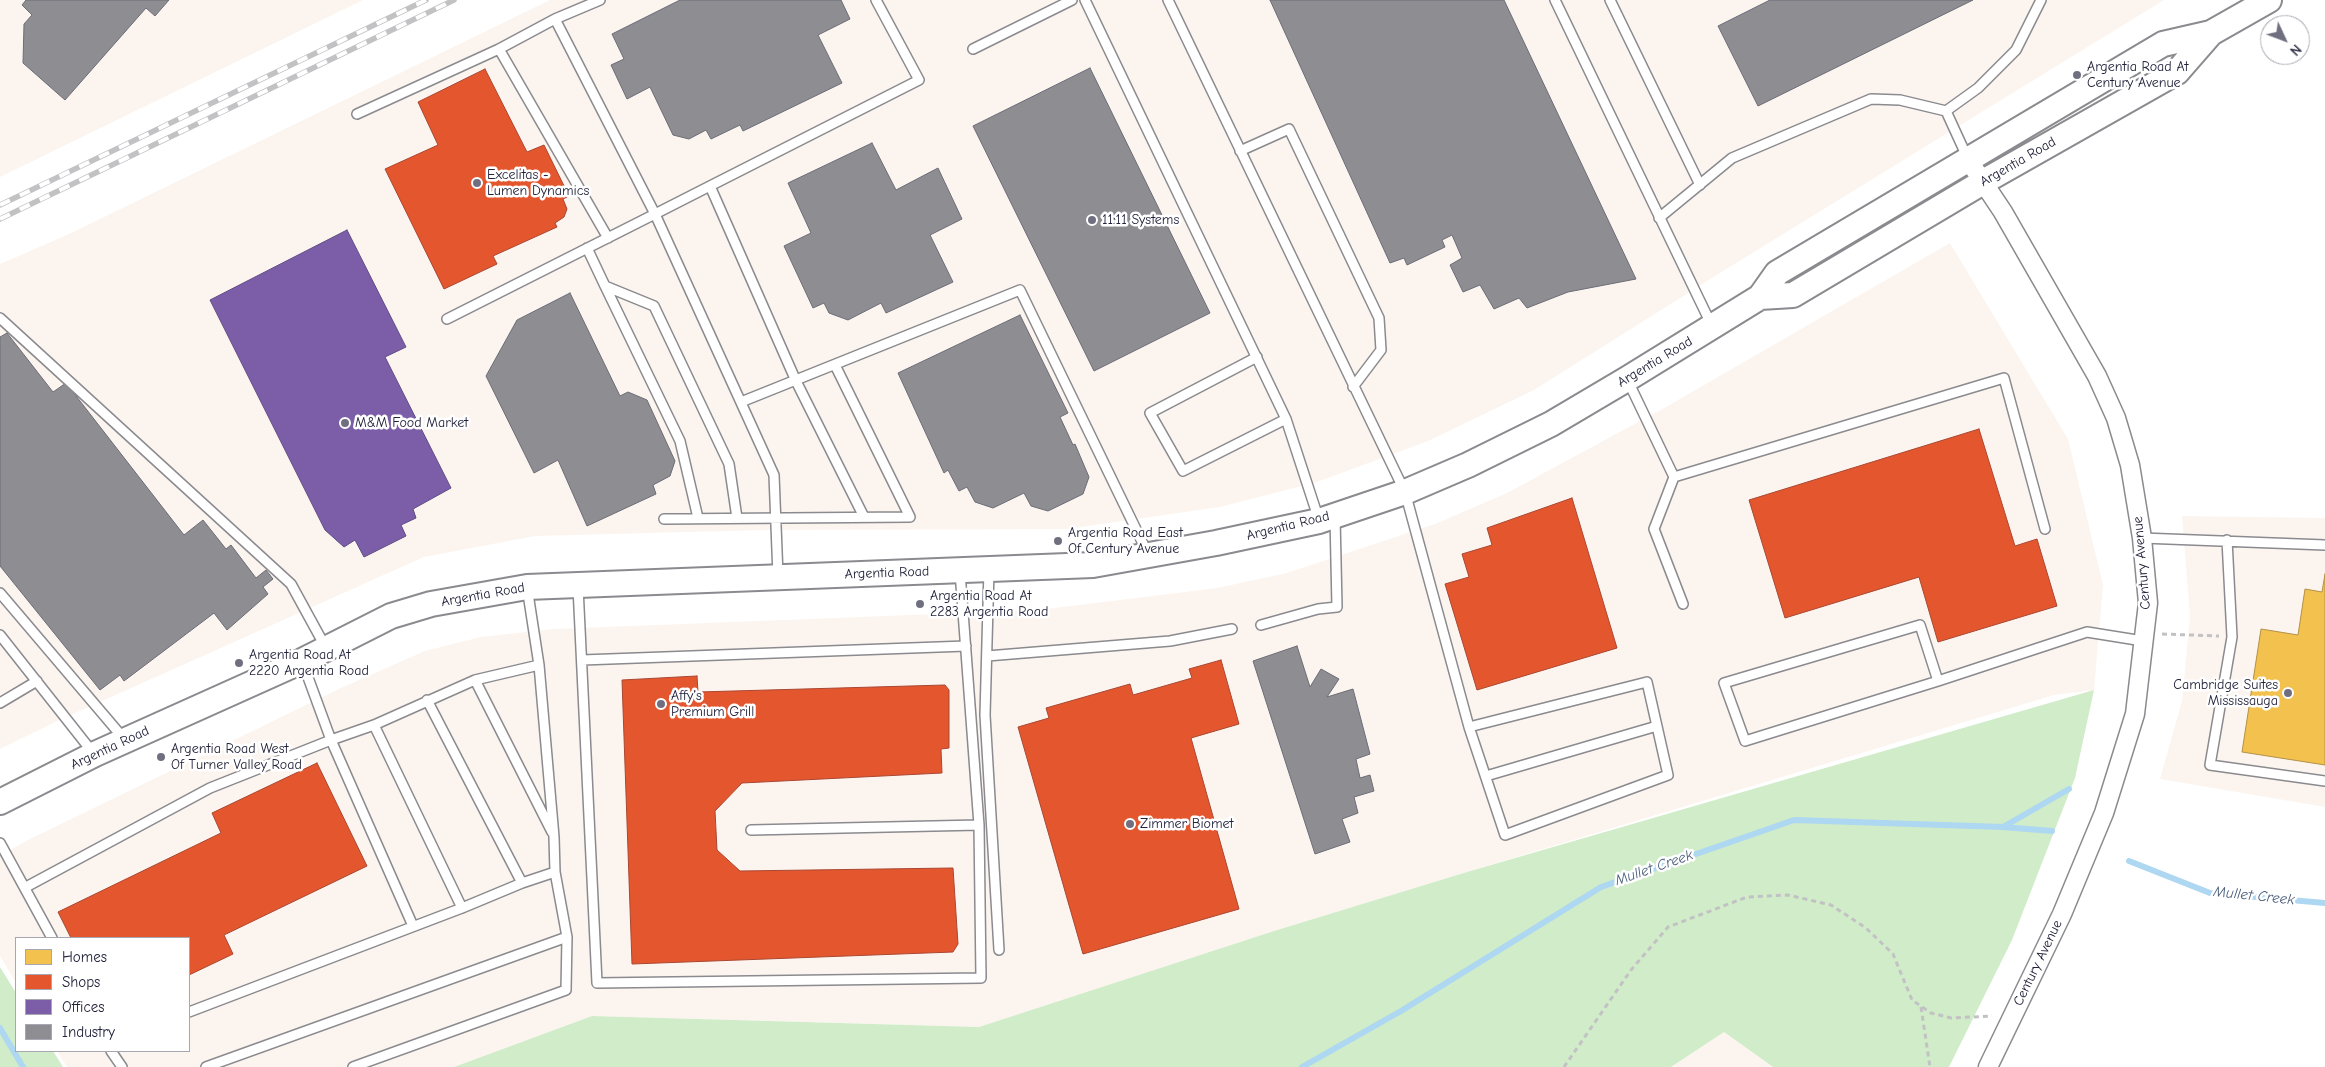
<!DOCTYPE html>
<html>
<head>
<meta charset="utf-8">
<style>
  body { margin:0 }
  #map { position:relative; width:2325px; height:1067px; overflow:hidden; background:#fff; font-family:"Comic Neue",sans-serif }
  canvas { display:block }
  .legend { position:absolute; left:15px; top:937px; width:175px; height:115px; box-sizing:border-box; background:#fff; border:1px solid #a7a7b1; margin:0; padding:6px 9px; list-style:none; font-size:15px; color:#22223b }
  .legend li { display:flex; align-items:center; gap:10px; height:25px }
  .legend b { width:25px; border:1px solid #a7a7b1 }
  .north { position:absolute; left:2260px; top:15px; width:50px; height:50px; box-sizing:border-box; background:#fff; border:1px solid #a7a7b1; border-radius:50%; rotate:133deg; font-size:14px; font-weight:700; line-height:20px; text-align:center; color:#22223b }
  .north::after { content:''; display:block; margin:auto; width:18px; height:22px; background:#6f6f80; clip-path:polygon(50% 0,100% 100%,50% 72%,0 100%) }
</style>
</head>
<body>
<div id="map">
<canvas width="2325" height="1067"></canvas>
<ul class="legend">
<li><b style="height:14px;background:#f2c14e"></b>Homes</li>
<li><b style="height:14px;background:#e4572e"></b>Shops</li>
<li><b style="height:14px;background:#7b5ea7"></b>Offices</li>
<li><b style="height:14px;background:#8d8d92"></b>Industry</li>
</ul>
<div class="north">N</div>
</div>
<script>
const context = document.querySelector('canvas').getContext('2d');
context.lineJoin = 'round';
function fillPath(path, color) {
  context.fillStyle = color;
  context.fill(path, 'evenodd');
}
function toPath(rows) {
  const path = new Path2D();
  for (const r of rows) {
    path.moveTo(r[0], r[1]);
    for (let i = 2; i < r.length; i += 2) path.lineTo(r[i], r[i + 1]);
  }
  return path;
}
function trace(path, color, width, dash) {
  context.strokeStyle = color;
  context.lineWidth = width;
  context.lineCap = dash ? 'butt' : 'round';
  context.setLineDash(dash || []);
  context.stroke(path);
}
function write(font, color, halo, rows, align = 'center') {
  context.font = font + ' "Comic Neue",sans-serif';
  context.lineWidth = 5;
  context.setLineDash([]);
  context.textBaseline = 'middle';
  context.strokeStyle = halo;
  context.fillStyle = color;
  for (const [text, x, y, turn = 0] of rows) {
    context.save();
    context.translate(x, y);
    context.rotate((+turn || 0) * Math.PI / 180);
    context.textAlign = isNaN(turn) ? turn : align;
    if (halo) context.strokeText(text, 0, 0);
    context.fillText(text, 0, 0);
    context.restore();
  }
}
fillPath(toPath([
  [0,0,363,0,0,177],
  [550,0,2164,0,1723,271,1534,390,1428,441,1317,482,1220,507,1067,529,765,530,535,536,424,557,53,723,0,749,0,264,67,235],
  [1950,243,2068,439,2103,585,2094,690,2054,695,1467,872,1274,931,979,1027,592,1016,454,1067,67,1067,57,1051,189,1051,189,938,16,938,16,983,0,956,0,856,26,841,341,688,425,651,481,637,554,629,1039,610,1217,588,1287,573,1435,524,1507,493,1666,407],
  [2182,516,2325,518,2325,807,2160,779,2182,701,2190,616],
  [1724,1032,1773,1067,1671,1067]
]), '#fcf5ef');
fillPath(toPath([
  [2094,690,2075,778,2012,940,1949,1067,1773,1067,1724,1032,1671,1067,454,1067,592,1016,979,1027,1274,931,1467,872],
  [0,967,16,993,16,1051,53,1051,63,1067,0,1067]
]), '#d1ecc9');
const homes = toPath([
  [2325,574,2325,765,2242,752,2261,629,2298,635,2305,589,2322,592,2325,574]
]);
fillPath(homes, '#f2c14e');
trace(homes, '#b49148', 1);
const shops = toPath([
  [485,69,527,152,544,145,569,196,563,199,567,209,564,217,555,223,557,227,493,256,497,264,444,289,385,169,438,145,418,102,485,69],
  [1979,429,2015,546,2037,539,2057,606,1938,642,1919,577,1785,618,1749,500,1979,429],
  [1572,498,1617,648,1477,690,1445,584,1469,577,1462,554,1492,545,1487,528,1572,498],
  [1221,660,1239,724,1191,738,1239,909,1083,954,1018,727,1049,718,1046,708,1130,684,1133,695,1192,678,1189,669,1221,660],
  [697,676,698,692,945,685,949,690,949,748,941,749,942,773,742,783,715,811,717,850,740,871,953,868,958,944,953,952,632,964,622,680,697,676],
  [317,763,367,866,224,935,233,954,189,975,189,938,71,938,58,912,221,833,212,813,317,763]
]);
fillPath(shops, '#e4572e');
trace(shops, '#aa4732', 1);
const offices = toPath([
  [347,230,406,347,385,357,451,488,413,509,416,518,401,525,406,536,364,557,355,540,344,547,325,530,210,300,347,230]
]);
fillPath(offices, '#7b5ea7');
trace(offices, '#604c87', 1);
const industry = toPath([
  [26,0,169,0,155,16,146,8,65,100,23,63,24,24,32,15,22,5,26,0],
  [680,0,841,0,850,19,818,35,842,83,743,131,740,125,711,139,706,130,689,139,673,135,650,87,627,99,611,65,624,59,612,34,680,0],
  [1270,0,1504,0,1636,279,1568,292,1527,308,1519,298,1494,309,1480,285,1463,292,1450,265,1462,258,1452,235,1442,240,1445,247,1407,265,1404,258,1390,263,1270,0],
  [1770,0,1973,0,1758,106,1718,26,1770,0],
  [1090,68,1210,313,1094,371,973,126,1090,68],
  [872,143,896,190,938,168,962,219,930,235,953,282,886,313,881,303,848,320,829,313,824,303,813,308,784,246,811,233,788,183,872,143],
  [570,293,620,396,628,392,647,400,675,461,670,476,653,485,656,494,587,526,558,460,534,473,486,376,517,320,570,293],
  [1020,315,1068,413,1060,417,1073,445,1075,444,1089,477,1083,494,1048,511,1031,506,1024,493,993,508,975,502,967,487,959,491,948,470,944,473,898,373,1020,315],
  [7,333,53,392,66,383,184,535,203,520,226,549,231,545,256,578,266,570,273,579,263,587,268,594,227,630,214,613,124,681,120,675,100,690,0,566,0,337,7,333],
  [1297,646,1310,687,1321,669,1339,679,1327,697,1353,689,1370,754,1356,759,1360,778,1370,775,1374,791,1354,797,1358,813,1342,819,1350,842,1315,854,1253,661,1297,646]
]);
fillPath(industry, '#8d8d92');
trace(industry, '#6d6d78', 1);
trace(toPath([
  [2003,827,2069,789],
  [2129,861,2210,893,2325,903],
  [0,1028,23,1067],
  [1302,1067,1401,1011,1601,887,1794,820,2003,827,2052,831]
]), '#aed7f1', 6);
const lane = toPath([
  [1085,0,1286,419,1319,520],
  [1168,0,1405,492,1469,727,1505,835,1668,775,1647,682,1469,727],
  [1555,0,1712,326],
  [1610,0,1700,185],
  [555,19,600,0],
  [973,49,1072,0],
  [1946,111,1968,159],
  [357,114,499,49],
  [1240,151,1289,129,1379,318,1381,350,1353,387],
  [710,186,919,80,876,0],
  [1659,218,1732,158,1871,99,1900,100,1946,111,1978,88,2016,50,2041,0],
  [608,238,499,49,555,19,655,214,710,186,796,381,864,517],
  [587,248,605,286,654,306,729,464,737,518],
  [605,286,680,441,698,518],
  [0,318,291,584,326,648],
  [447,319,655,214,774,475,778,576],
  [1257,357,1150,413,1183,471,1286,419],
  [1627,379,1674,477,1654,529,1683,604],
  [741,402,1020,290,1148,554],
  [1674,477,2004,378,2045,529],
  [664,519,910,517,835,365],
  [2142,538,2325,545],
  [2227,540,2232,637,2210,765,2325,781],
  [989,569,985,715,999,950],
  [578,587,597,983,981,978,979,825,960,572],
  [0,593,125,740],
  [1261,625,1318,609,1337,607,1335,517],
  [1920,625,1938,681,1745,741,1724,683,1920,625],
  [0,635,94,754],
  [987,656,1170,641,1232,629],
  [582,660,966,646],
  [302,661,331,740,413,926],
  [475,680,552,832],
  [1938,681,2087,632,2143,641],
  [427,700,522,883],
  [0,703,37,681],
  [374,725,462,908],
  [1486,776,1657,726],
  [751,830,979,825],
  [0,843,52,938],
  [26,887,210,788,331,740,374,725,475,680,539,665],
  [189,1012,462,908,522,883,555,872],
  [111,1051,122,1067],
  [206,1067,567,937],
  [353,1067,566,990,567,937,555,872,554,837,539,665,527,587]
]);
const street = toPath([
  [1969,161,2003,212,2097,376,2116,418,2130,465,2142,538,2148,603,2135,714,2104,813,2062,914,1988,1067]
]);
const secondary = toPath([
  [1760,297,1793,295,1983,182,2177,72,2211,33],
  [0,802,95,754,302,661,391,616,431,604,527,587,1093,565,1216,543,1319,521,1405,492,1468,465,1551,424,1627,379,1760,297,1777,273,2163,44,2211,33,2269,0]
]);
trace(lane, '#8a8a8f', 12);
trace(street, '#8a8a8f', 21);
trace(secondary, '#8a8a8f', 28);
trace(toPath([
  [2162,634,2219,636],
  [1921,1007,1930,1067],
  [1564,1067,1631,970,1668,927,1747,897,1788,895,1831,905,1866,928,1893,954,1912,1000,1931,1013,1951,1018,1992,1016]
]), '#c2c2c4', 3, [5, 4]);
trace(lane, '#fff', 9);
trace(street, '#fff', 18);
trace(secondary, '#fff', 24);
const rail = toPath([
  [0,205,426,0],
  [0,219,454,0]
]);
trace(rail, '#c2c2c4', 5.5);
trace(rail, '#fff', 4, [11]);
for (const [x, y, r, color] of [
  [2077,75,5,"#6f6f80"],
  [477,183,5,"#6f6f80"],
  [1092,220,5,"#6f6f80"],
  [345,423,5,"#6f6f80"],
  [1058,541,5,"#6f6f80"],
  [920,604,5,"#6f6f80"],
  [239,663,5,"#6f6f80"],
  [2288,693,5,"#6f6f80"],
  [661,704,5,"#6f6f80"],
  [161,757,5,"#6f6f80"],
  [1130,824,5,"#6f6f80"]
]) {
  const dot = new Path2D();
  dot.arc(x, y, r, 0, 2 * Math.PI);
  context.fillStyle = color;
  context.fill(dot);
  trace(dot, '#fff', 2);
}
write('14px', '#22223b', '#fff', [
  ["Argentia Road At",2087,67],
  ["Century Avenue",2087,83],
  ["Excelitas -",487,175],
  ["Lumen Dynamics",487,191],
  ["11:11 Systems",1102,220],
  ["M&M Food Market",355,423],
  ["Argentia Road East",1068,533],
  ["Of Century Avenue",1068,549],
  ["Argentia Road At",930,596],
  ["2283 Argentia Road",930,612],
  ["Argentia Road At",249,655],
  ["2220 Argentia Road",249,671],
  ["Cambridge Suites",2278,685,"right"],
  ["Mississauga",2278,701,"right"],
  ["Affy's",671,696],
  ["Premium Grill",671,712],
  ["Argentia Road West",171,749],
  ["Of Turner Valley Road",171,765],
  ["Zimmer Biomet",1140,824]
], 'left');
write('14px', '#22223b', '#fff', [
  ["Argentia Road",2018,162,-30],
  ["Argentia Road",1655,362,-31],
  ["Argentia Road",1288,526,-14],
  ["Century Avenue",2142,563,-95],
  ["Argentia Road",887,573,-2],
  ["Argentia Road",483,595,-10],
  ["Argentia Road",110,748,-25],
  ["Century Avenue",2038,963,-64]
]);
write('italic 15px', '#475b79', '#fff', [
  ["Mullet Creek",1654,868,-19],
  ["Mullet Creek",2254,896,6]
]);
</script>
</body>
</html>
